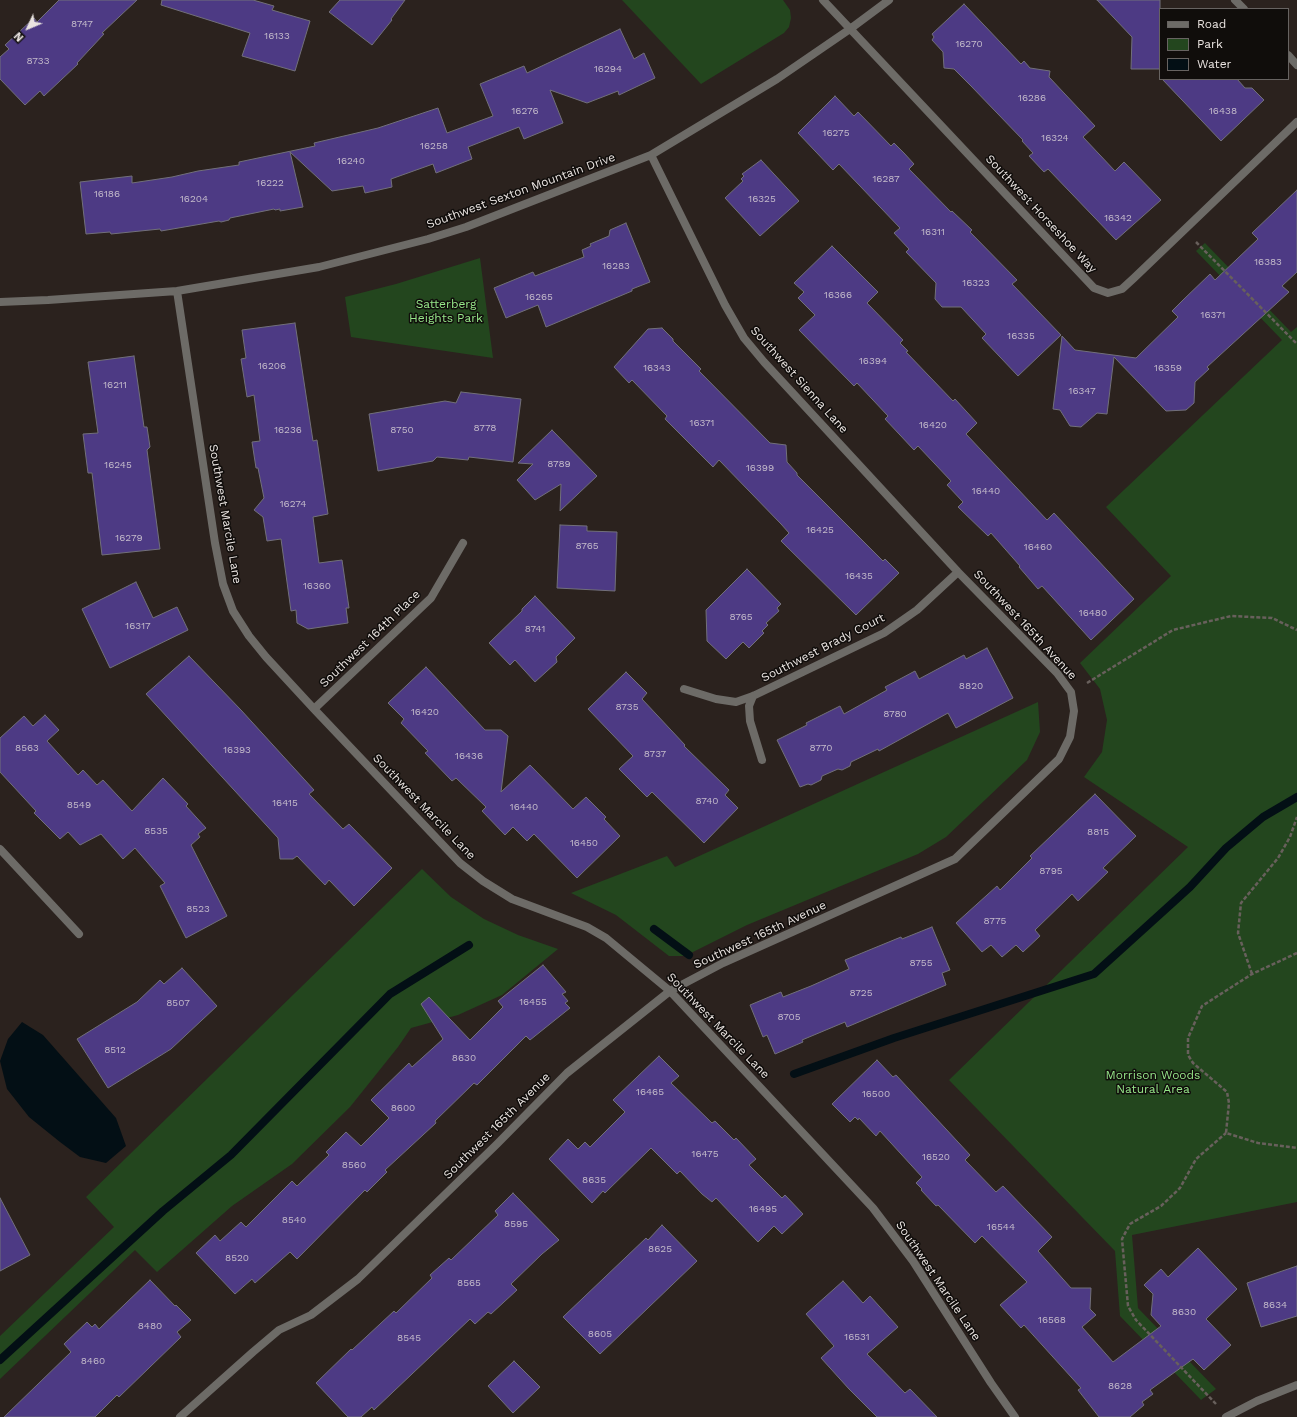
<!DOCTYPE html>
<html>
<head>
<meta charset="utf-8">
<style>
  body { margin:0 }
  #map { position:relative; width:1297px; height:1417px; overflow:hidden; background:#2b221e; font-family:"Work Sans",sans-serif }
  canvas { display:block }
  .legend { position:absolute; left:1159px; top:8px; width:130px; height:72px; box-sizing:border-box; background:#100d0b; border:1px solid #676361; margin:0; padding:5px 7px; list-style:none; font-size:12px; color:#eae4e1 }
  .legend li { display:flex; align-items:center; gap:8px; height:20px }
  .legend b { width:20px; border:1px solid #676361 }
  .north { position:absolute; left:8px; top:8px; width:40px; height:40px; -webkit-text-stroke:3px #100d0b; paint-order:stroke; rotate:226deg; font-size:11px; font-weight:700; line-height:16px; text-align:center; color:#eae4e1 }
  .north::after { content:''; display:block; margin:auto; width:14px; height:18px; background:#eae4e1; clip-path:polygon(50% 0,100% 100%,50% 72%,0 100%) }
</style>
</head>
<body>
<div id="map">
<canvas width="1297" height="1417"></canvas>
<ul class="legend">
<li><b style="height:5px;background:#6d6b67"></b>Road</li>
<li><b style="height:11px;background:#23461e"></b>Park</li>
<li><b style="height:11px;background:#030f15"></b>Water</li>
</ul>
<div class="north">N</div>
</div>
<script>
const context = document.querySelector('canvas').getContext('2d');
context.lineJoin = 'round';
function fillPath(path, color) {
  context.fillStyle = color;
  context.fill(path, 'evenodd');
}
function toPath(rows) {
  const path = new Path2D();
  for (const r of rows) {
    path.moveTo(r[0], r[1]);
    for (let i = 2; i < r.length; i += 2) path.lineTo(r[i], r[i + 1]);
  }
  return path;
}
function trace(path, color, width, dash) {
  context.strokeStyle = color;
  context.lineWidth = width;
  context.lineCap = dash ? 'butt' : 'round';
  context.setLineDash(dash || []);
  context.stroke(path);
}
function write(font, color, halo, rows, align = 'center') {
  context.font = font + ' "Work Sans",sans-serif';
  context.lineWidth = 3;
  context.setLineDash([]);
  context.textBaseline = 'middle';
  context.strokeStyle = halo;
  context.fillStyle = color;
  for (const [text, x, y, turn = 0] of rows) {
    context.save();
    context.translate(x, y);
    context.rotate((+turn || 0) * Math.PI / 180);
    context.textAlign = isNaN(turn) ? turn : align;
    if (halo) context.strokeText(text, 0, 0);
    context.fillText(text, 0, 0);
    context.restore();
  }
}
fillPath(toPath([
  [622,0,783,0,790,10,791,18,789,27,784,33,701,84],
  [1205,243,1291,332,1297,327,1297,1202,1132,1235,1138,1308,1216,1389,1201,1400,1120,1316,1115,1251,949,1080,1188,847,1084,777,1102,752,1107,720,1100,689,1080,663,1171,576,1106,507,1282,340,1196,251],
  [480,258,493,358,351,337,345,297,396,284],
  [1038,702,1040,732,1027,760,946,837,918,854,747,925,685,956,669,956,616,915,571,893,667,856,675,867],
  [422,869,451,897,484,919,518,935,558,949,502,995,458,1015,411,1028,398,1047,350,1107,292,1164,232,1206,157,1272,135,1250,0,1379,0,1336,114,1227,86,1197]
]), '#23461e');
fillPath(toPath([
  [22,1022,43,1035,116,1118,126,1146,106,1163,80,1157,60,1142,29,1117,7,1089,0,1061,8,1039]
]), '#030f15');
trace(toPath([
  [654,929,689,955],
  [794,1074,894,1038,1094,974,1190,887,1226,848,1263,817,1297,797],
  [0,1360,163,1211,231,1155,390,994,469,945]
]), '#030f15', 8);
const building = toPath([
  [59,0,137,0,102,33,104,34,77,63,78,64,44,96,40,91,25,105,0,79,0,57,9,49,5,45,34,18,37,22,59,0],
  [162,0,253,0,274,6,272,10,310,21,295,71,242,56,250,33,161,5,162,0],
  [340,0,405,0,391,19,392,20,372,45,329,12,340,0],
  [1097,0,1160,0,1160,69,1131,69,1132,37,1097,0],
  [964,4,1021,64,1024,61,1030,68,1050,71,1049,77,1095,126,1083,137,1115,171,1124,162,1161,200,1116,240,1048,169,1044,172,1029,156,1033,153,1022,141,1023,140,971,86,954,69,944,68,943,52,932,40,934,37,932,34,964,4],
  [620,29,634,59,644,53,655,78,619,95,618,91,587,103,550,90,563,123,524,139,519,127,468,147,472,159,436,173,433,164,391,179,392,187,365,193,363,186,332,191,290,152,303,207,280,211,280,209,275,210,274,209,230,218,229,220,221,222,219,221,161,231,160,229,111,234,110,232,86,234,80,182,132,176,132,183,172,177,198,171,239,165,239,162,315,146,314,143,378,128,438,108,447,133,493,116,480,84,524,66,527,73,620,29],
  [1162,79,1237,79,1245,88,1252,88,1264,100,1221,141,1162,79],
  [835,96,854,116,858,112,891,146,894,143,904,153,914,164,909,169,951,212,952,211,972,230,970,232,1017,280,1012,284,1061,335,1018,376,982,338,986,334,961,307,942,307,935,299,936,283,906,252,909,249,894,233,900,228,839,164,833,170,798,133,835,96],
  [761,160,799,201,760,236,725,198,743,181,741,179,744,176,742,174,761,160],
  [1297,190,1297,272,1282,286,1289,292,1207,367,1209,369,1195,382,1194,403,1186,410,1166,411,1114,357,1107,414,1097,413,1081,427,1070,426,1060,410,1053,409,1062,336,1075,350,1136,358,1178,317,1172,311,1183,300,1210,274,1215,280,1258,239,1252,233,1297,190],
  [626,223,650,282,632,289,632,291,546,327,538,305,506,318,494,288,533,272,535,276,584,257,582,250,591,246,590,244,609,236,610,230,626,223],
  [832,246,878,292,867,303,903,340,900,343,908,351,906,352,953,401,955,399,977,423,966,434,1047,520,1054,513,1134,599,1091,640,1042,586,1038,589,1019,567,1020,566,991,533,988,536,958,507,963,502,947,485,951,481,918,446,914,450,885,419,888,416,857,383,854,386,799,330,815,315,798,298,804,292,794,283,832,246],
  [295,323,313,441,317,440,328,514,313,517,319,563,342,560,349,608,346,608,348,623,308,629,297,623,296,610,291,611,281,539,267,541,263,517,254,510,264,498,258,468,256,468,252,442,260,441,254,395,247,397,241,359,246,358,242,330,295,323],
  [662,328,673,339,673,341,701,369,699,371,770,443,786,445,787,462,797,473,797,475,883,561,885,559,899,573,856,615,781,541,789,533,781,524,719,460,713,467,665,419,667,416,632,380,629,383,614,367,648,329,662,328],
  [134,356,144,427,147,427,150,447,147,450,160,549,102,555,92,473,88,473,83,434,98,433,88,362,134,356],
  [461,392,521,399,513,462,469,457,468,460,437,457,433,461,378,471,369,414,445,401,456,403,461,392],
  [552,430,597,476,560,511,561,484,535,500,517,480,533,464,518,463,552,430],
  [560,525,587,526,587,531,617,532,615,591,557,588,560,525],
  [747,569,781,604,777,608,779,611,766,623,768,625,762,631,764,633,749,648,743,642,726,659,707,641,706,610,747,569],
  [136,582,153,618,177,607,188,630,110,668,82,609,136,582],
  [535,596,575,638,556,657,557,662,535,682,515,660,510,665,489,643,522,611,522,609,535,596],
  [987,648,1013,698,956,728,948,713,879,751,878,749,851,762,850,766,842,770,838,769,822,776,821,780,811,785,808,784,800,787,777,740,807,725,806,723,840,706,844,714,887,690,885,687,915,671,919,679,964,655,966,659,987,648],
  [189,656,241,710,314,790,309,794,343,829,349,824,392,868,354,906,329,880,325,885,297,856,293,859,280,859,278,838,146,694,189,656],
  [426,667,485,730,501,730,508,736,501,792,530,765,573,809,586,797,606,817,604,819,620,836,577,878,534,834,527,841,513,827,505,835,482,811,486,807,456,778,452,781,425,753,428,751,401,723,404,719,388,703,426,667],
  [626,672,647,693,642,699,685,745,684,746,729,790,725,795,738,808,704,843,652,792,647,797,619,769,633,756,588,709,626,672],
  [45,715,59,730,47,741,78,775,83,770,97,785,103,780,132,811,163,778,188,804,186,806,206,828,198,834,200,837,191,845,227,916,186,938,160,886,165,883,135,848,123,859,101,834,80,845,68,832,60,839,34,813,36,811,0,772,0,738,24,716,33,726,45,715],
  [1095,794,1136,836,1103,868,1108,872,1078,901,1072,894,1035,930,1040,936,1023,952,1016,945,1002,957,991,945,982,952,956,923,997,886,1000,890,1032,858,1030,856,1095,794],
  [932,927,950,970,942,973,946,985,847,1027,845,1022,802,1040,803,1042,775,1054,767,1035,763,1037,750,1005,781,992,783,997,811,986,849,969,845,960,901,937,902,939,932,927],
  [543,965,566,992,562,994,568,1001,565,1003,570,1008,530,1040,526,1036,477,1085,474,1083,435,1121,436,1123,385,1170,387,1172,367,1192,365,1190,297,1259,290,1252,255,1283,252,1279,235,1294,196,1253,215,1235,220,1241,241,1222,246,1227,292,1181,297,1186,329,1155,326,1152,346,1132,361,1146,389,1118,371,1100,409,1063,412,1067,443,1039,421,1004,429,997,470,1040,503,1007,498,1001,543,965],
  [182,968,217,1006,171,1049,108,1088,77,1039,137,1002,160,980,164,984,182,968],
  [659,1056,679,1076,671,1083,712,1123,715,1121,734,1140,736,1138,756,1159,749,1165,782,1198,785,1195,803,1214,782,1234,774,1226,758,1242,716,1198,712,1202,702,1194,680,1171,677,1174,651,1148,605,1193,603,1191,592,1203,549,1159,568,1139,578,1149,585,1142,590,1147,625,1112,613,1100,659,1056],
  [877,1060,893,1077,896,1075,970,1155,965,1160,996,1192,1003,1186,1052,1237,1038,1251,1071,1288,1091,1288,1090,1309,1096,1315,1082,1327,1113,1362,1161,1326,1151,1315,1153,1294,1144,1285,1161,1269,1168,1277,1198,1248,1237,1289,1206,1319,1231,1345,1204,1370,1193,1359,1150,1390,1153,1394,1142,1402,1144,1405,1130,1417,1099,1417,1078,1390,1081,1388,1024,1325,1021,1328,1000,1305,1027,1282,982,1236,975,1243,938,1205,936,1206,921,1190,922,1189,916,1183,922,1177,880,1131,876,1136,859,1118,858,1120,855,1117,850,1122,832,1104,877,1060],
  [513,1193,559,1240,542,1254,511,1284,517,1290,491,1314,488,1312,475,1324,470,1319,374,1410,372,1407,361,1417,348,1417,316,1383,351,1349,352,1350,394,1311,396,1313,432,1278,430,1275,449,1258,451,1260,498,1215,495,1211,513,1193],
  [0,1198,30,1255,0,1271,0,1198],
  [662,1225,697,1261,600,1354,563,1317,646,1238,648,1240,662,1225],
  [1297,1266,1297,1316,1261,1327,1247,1283,1297,1266],
  [150,1280,175,1306,176,1305,191,1320,177,1332,181,1337,119,1397,117,1395,95,1417,4,1417,71,1352,64,1344,87,1322,92,1327,95,1324,99,1329,150,1280],
  [843,1281,863,1303,870,1296,898,1327,867,1354,905,1393,910,1389,937,1417,877,1417,849,1389,821,1358,834,1346,806,1314,843,1281],
  [514,1361,540,1387,513,1413,488,1386,514,1361]
]);
fillPath(building, '#4d3a84');
trace(building, '#72707a', 1);
trace(toPath([
  [1196,242,1297,344],
  [1087,683,1173,630,1231,616,1272,618,1297,630],
  [1297,953,1252,974,1202,1006,1188,1038,1188,1055,1193,1063,1227,1092,1229,1103,1226,1133,1258,1143,1297,1148],
  [1252,974,1238,933,1241,903,1278,858,1290,837,1297,817],
  [1216,1404,1136,1320,1128,1306,1122,1239,1130,1224,1161,1206,1180,1188,1196,1159,1226,1133]
]), '#68605c', 2.5, [4, 2]);
trace(toPath([
  [823,0,1094,288,1108,293,1122,289,1134,278,1297,122],
  [1235,0,1244,9],
  [1288,55,1297,65],
  [177,291,215,543,223,584,233,611,249,636,266,657,314,709,460,863,483,881,512,899,587,927,606,938,670,991,873,1208,913,1261,991,1383,1015,1417],
  [0,302,48,300,177,291,319,267,428,239,466,227,651,155,777,79,850,29,889,0],
  [684,689,716,699,736,702,753,696,884,633,917,610,958,572],
  [753,696,749,706,750,721,762,760],
  [314,709,431,598,463,543],
  [0,849,79,934],
  [180,1417,253,1352,279,1330,311,1315,358,1279,497,1144,567,1073,670,991,723,963,955,859,1059,759,1070,737,1074,711,1071,692,1057,673,958,572,764,362,744,338,725,305,651,155],
  [1226,1417,1257,1401,1297,1385]
]), '#6d6b67', 8);
write('10px', '#c3baca', null, [
  ["8747",82,24],
  ["16133",277,36],
  ["16270",969,44],
  ["8733",38,61],
  ["16294",608,69],
  ["16286",1032,98],
  ["16276",525,111],
  ["16438",1223,111],
  ["16275",836,133],
  ["16324",1055,138],
  ["16258",434,146],
  ["16240",351,161],
  ["16287",886,179],
  ["16222",270,183],
  ["16186",107,194],
  ["16204",194,199],
  ["16325",762,199],
  ["16342",1118,218],
  ["16311",933,232],
  ["16383",1268,262],
  ["16283",616,266],
  ["16323",976,283],
  ["16366",838,295],
  ["16265",539,297],
  ["16371",1213,315],
  ["16335",1021,336],
  ["16394",873,361],
  ["16206",272,366],
  ["16343",657,368],
  ["16359",1168,368],
  ["16211",115,385],
  ["16347",1082,391],
  ["16371",702,423],
  ["16420",933,425],
  ["8778",485,428],
  ["16236",288,430],
  ["8750",402,430],
  ["8789",559,464],
  ["16245",118,465],
  ["16399",760,468],
  ["16440",986,491],
  ["16274",293,504],
  ["16425",820,530],
  ["16279",129,538],
  ["8765",587,546],
  ["16460",1038,547],
  ["16435",859,576],
  ["16360",317,586],
  ["16480",1093,613],
  ["8765",741,617],
  ["16317",138,626],
  ["8741",535,629],
  ["8820",971,686],
  ["8735",627,707],
  ["16420",425,712],
  ["8780",895,714],
  ["8563",27,748],
  ["8770",821,748],
  ["16393",237,750],
  ["8737",655,754],
  ["16436",469,756],
  ["8740",707,801],
  ["16415",285,803],
  ["8549",79,805],
  ["16440",524,807],
  ["8535",156,831],
  ["8815",1098,832],
  ["16450",584,843],
  ["8795",1051,871],
  ["8523",198,909],
  ["8775",995,921],
  ["8755",921,963],
  ["8725",861,993],
  ["16455",533,1002],
  ["8507",178,1003],
  ["8705",789,1017],
  ["8512",115,1050],
  ["8630",464,1058],
  ["16465",650,1092],
  ["16500",876,1094],
  ["8600",403,1108],
  ["16475",705,1154],
  ["16520",936,1157],
  ["8560",354,1165],
  ["8635",594,1180],
  ["16495",763,1209],
  ["8540",294,1220],
  ["8595",516,1224],
  ["16544",1001,1227],
  ["8625",660,1249],
  ["8520",237,1258],
  ["8565",469,1283],
  ["8634",1275,1305],
  ["8630",1184,1312],
  ["16568",1052,1320],
  ["8480",150,1326],
  ["8605",600,1334],
  ["16531",857,1337],
  ["8545",409,1338],
  ["8460",93,1361],
  ["8628",1120,1386]
]);
write('12px', '#eae4e1', '#100d0b', [
  ["Southwest Sexton Mountain Drive",521,191,-20],
  ["Southwest Horseshoe Way",1041,214,47],
  ["Southwest Sienna Lane",799,380,48],
  ["Southwest Marcile Lane",225,514,80],
  ["Southwest 165th Avenue",1025,625,47],
  ["Southwest 164th Place",370,639,-44],
  ["Southwest Brady Court",823,648,-27],
  ["Southwest Marcile Lane",424,807,46],
  ["Southwest 165th Avenue",760,935,-25],
  ["Southwest Marcile Lane",718,1026,46],
  ["Southwest 165th Avenue",497,1126,-45],
  ["Southwest Marcile Lane",938,1281,56]
]);
write('12px', '#96e789', '#100d0b', [
  ["Satterberg",446,304],
  ["Heights Park",446,318],
  ["Morrison Woods",1153,1075],
  ["Natural Area",1153,1089]
]);
</script>
</body>
</html>
